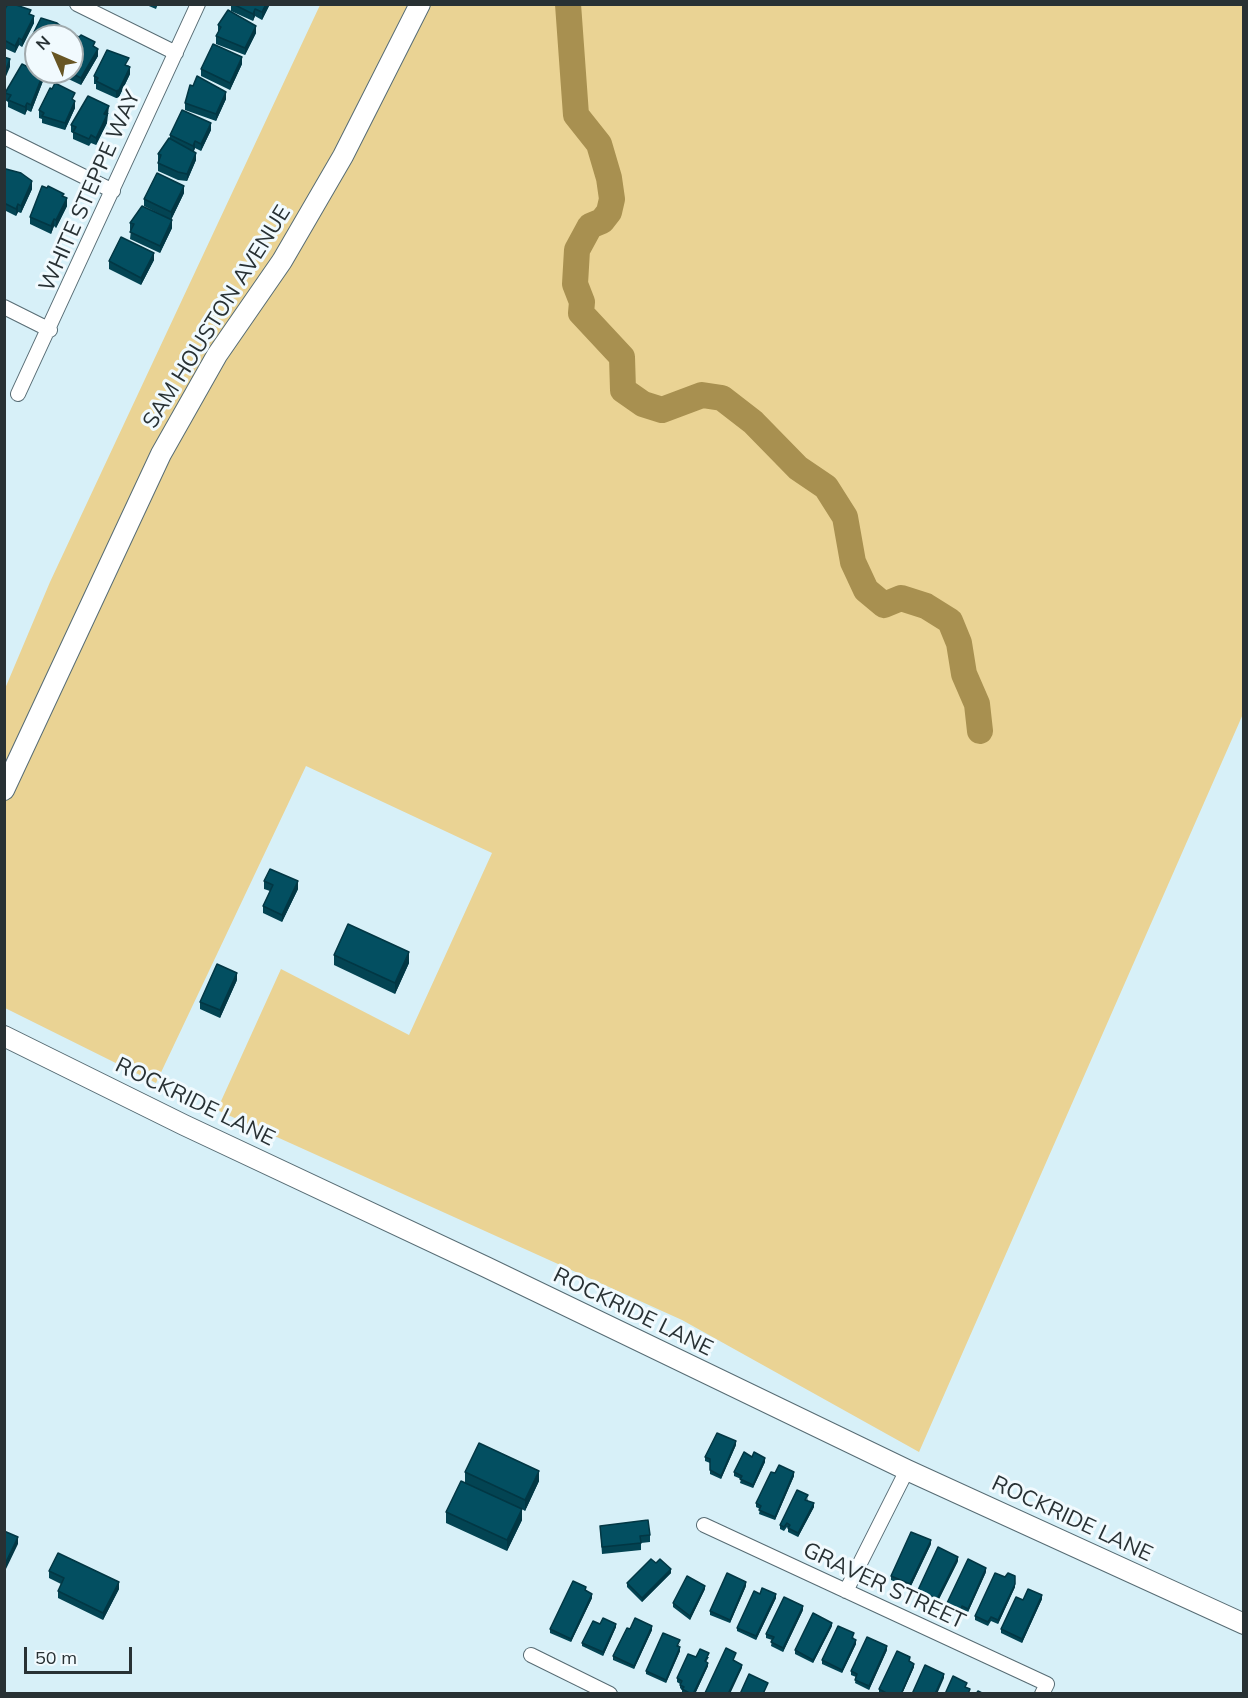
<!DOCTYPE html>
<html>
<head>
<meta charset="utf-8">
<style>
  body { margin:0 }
  #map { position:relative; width:1248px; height:1698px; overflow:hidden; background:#d7f0f8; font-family:Mulish,sans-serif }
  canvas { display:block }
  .frame { position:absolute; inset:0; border:6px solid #283134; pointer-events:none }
  .north { position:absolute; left:24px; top:24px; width:60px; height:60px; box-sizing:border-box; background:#f1fafe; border:2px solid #a1aaad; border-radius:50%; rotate:315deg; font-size:16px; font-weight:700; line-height:24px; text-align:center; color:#283134 }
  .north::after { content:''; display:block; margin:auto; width:21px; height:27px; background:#685624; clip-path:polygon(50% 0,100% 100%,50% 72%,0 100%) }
  .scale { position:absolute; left:24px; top:1647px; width:108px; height:27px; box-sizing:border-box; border:3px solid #283134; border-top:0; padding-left:8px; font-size:18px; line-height:21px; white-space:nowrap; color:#283134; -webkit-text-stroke:4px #f1fafe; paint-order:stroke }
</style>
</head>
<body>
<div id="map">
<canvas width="1248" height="1698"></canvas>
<div class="frame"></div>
<div class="north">N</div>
<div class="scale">50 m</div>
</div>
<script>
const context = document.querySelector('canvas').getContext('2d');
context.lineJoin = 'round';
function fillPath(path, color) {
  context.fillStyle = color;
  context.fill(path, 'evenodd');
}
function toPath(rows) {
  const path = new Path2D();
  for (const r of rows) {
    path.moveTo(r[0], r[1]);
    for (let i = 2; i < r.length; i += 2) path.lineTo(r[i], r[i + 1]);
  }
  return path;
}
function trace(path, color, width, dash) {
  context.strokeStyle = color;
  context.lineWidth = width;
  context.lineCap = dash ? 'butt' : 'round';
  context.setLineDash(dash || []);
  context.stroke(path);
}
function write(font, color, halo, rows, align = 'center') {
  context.font = font + ' Mulish,sans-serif';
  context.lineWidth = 6;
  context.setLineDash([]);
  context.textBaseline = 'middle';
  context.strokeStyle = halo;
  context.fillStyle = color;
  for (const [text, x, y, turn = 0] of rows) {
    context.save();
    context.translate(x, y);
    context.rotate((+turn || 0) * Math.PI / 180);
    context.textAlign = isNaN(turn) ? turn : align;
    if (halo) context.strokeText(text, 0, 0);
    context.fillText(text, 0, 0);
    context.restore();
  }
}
fillPath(toPath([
  [320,5,1243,5,1243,714,919,1452,682,1320,217,1110,281,969,409,1035,492,853,306,766,156,1083,5,1008,4,691,50,582]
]), '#ead394');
trace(toPath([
  [568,4,576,115,599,144,609,178,612,199,609,212,602,221,590,226,577,250,575,284,582,302,581,313,622,357,623,390,643,404,662,410,702,395,722,398,753,422,798,468,826,487,845,517,853,562,866,590,884,605,901,598,926,606,950,621,959,643,964,674,977,704,980,731]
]), '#a89050', 26);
const street = toPath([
  [77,4,176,53],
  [4,137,113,191],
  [4,307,50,330],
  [18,394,198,4],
  [704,1525,1047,1684,1042,1694],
  [846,1591,907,1470],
  [531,1655,610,1694]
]);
const secondary = toPath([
  [4,790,161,454,217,355,282,261,343,156,420,4],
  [4,1036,184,1125,486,1267,907,1470,1244,1624]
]);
trace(street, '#576c74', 16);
trace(secondary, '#576c74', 22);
trace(street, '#fff', 14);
trace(secondary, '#fff', 20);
fillPath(toPath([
  [144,4,158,4,156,9],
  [231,4,270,4,262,20,255,16,253,21,231,11],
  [4,11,31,15,34,23,22,47,19,45,15,53,4,48],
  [41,18,57,23,67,31,67,36,36,36,36,60,30,57,30,52,28,52,28,44],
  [218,25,256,33,245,55,216,44,216,36,218,33],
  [95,47,98,56,81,85,60,75,60,72,72,72],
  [242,64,230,90,201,76,201,69],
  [129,65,128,66,130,74,119,97,116,98,96,89,96,84,94,84,94,76],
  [43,81,31,112,27,110,25,115,8,107,8,102,5,100,5,93],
  [193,86,226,99,216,121,185,110,185,103],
  [75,100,75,108,65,130,42,123,42,119,39,118,39,110],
  [109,113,107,116,107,123,96,145,91,143,89,146,73,139,73,133,71,132,71,125],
  [211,130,201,151,195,148,194,151,196,160,187,181,178,180,158,171,158,154,170,138,170,135],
  [4,172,32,189,21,213,18,212,16,216,4,210],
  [184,193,171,220,144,206,144,199],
  [64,197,67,206,56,228,54,226,51,234,30,224,30,217],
  [130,223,172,228,160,253,130,239,131,230,130,230],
  [154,260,141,285,109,269,109,261],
  [264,881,298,889,282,922,263,913,263,906,270,891,264,889],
  [334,955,409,963,395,994,334,965],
  [237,980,220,1018,200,1009,200,1002],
  [736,1445,721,1479,710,1474,710,1463,705,1461,705,1457],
  [752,1457,765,1462,753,1488,740,1483,741,1479,734,1476,734,1472],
  [465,1472,539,1481,525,1511,522,1509,522,1520,507,1551,446,1523,446,1512,465,1483],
  [775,1473,794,1476,775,1520,759,1514,760,1509,756,1507,756,1503],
  [808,1498,807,1501,814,1507,798,1537,788,1532,788,1528,787,1527,784,1531,780,1529,780,1525],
  [600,1526,650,1535,650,1542,641,1543,641,1550,602,1554],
  [931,1544,910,1588,891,1580,891,1576],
  [958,1561,937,1603,918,1593,918,1590],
  [656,1563,671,1573,642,1602,627,1587,627,1583],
  [49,1571,119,1589,103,1620,58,1598,58,1591,61,1584,49,1578],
  [986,1572,968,1612,962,1610,961,1613,947,1606,947,1603],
  [1015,1576,1015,1587,998,1624,991,1621,988,1626,975,1620,975,1616,1005,1577],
  [746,1586,730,1623,710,1615,710,1611],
  [705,1589,690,1620,673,1607,673,1603],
  [586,1591,592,1598,571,1642,550,1633,550,1629],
  [760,1594,776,1598,756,1640,737,1631,737,1628],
  [1042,1599,1022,1643,1001,1633,1001,1629,1023,1600],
  [803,1610,783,1652,771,1646,772,1640,766,1638,766,1634],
  [600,1624,616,1627,603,1656,582,1646,582,1643],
  [832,1626,813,1663,795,1654,795,1650],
  [630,1629,652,1630,634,1669,613,1660,613,1656],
  [854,1637,853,1639,856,1644,842,1673,822,1664,822,1660],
  [680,1644,678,1647,680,1651,666,1683,646,1674,646,1671],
  [887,1650,869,1690,855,1683,856,1677,851,1675,851,1671],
  [696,1657,709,1657,706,1662,708,1666,695,1694,683,1694,682,1693,682,1690,680,1688,680,1684,677,1682,677,1678],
  [910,1661,910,1662,914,1667,902,1694,879,1693,879,1689]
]), '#034453');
fillPath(toPath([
  [266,4,270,4,262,20,262,12],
  [255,9,255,16,253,21,253,14],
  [34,16,34,23,22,47,22,40],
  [256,26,256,33,245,55,245,48],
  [19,38,19,45,15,53,15,46],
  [98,49,98,56,81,85,81,78],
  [242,57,242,64,230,90,230,83],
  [10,59,10,67,4,81,4,74],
  [130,67,130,74,119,97,116,98,116,91],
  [43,74,43,81,31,112,31,105],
  [226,92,226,99,216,121,216,114],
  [75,101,75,108,65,130,65,123],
  [27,103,27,110,25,115,25,107],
  [109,106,107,123,96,145,96,138,104,114],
  [211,123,211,130,201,151,201,144],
  [195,141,195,148,193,153,193,146],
  [196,153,196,160,187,181,187,174],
  [32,181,32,189,21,213,21,206],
  [184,186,184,193,171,220,171,212],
  [67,198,67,206,56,228,56,220],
  [18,204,18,212,16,216,16,209],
  [54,219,54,226,51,234,51,226],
  [172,220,172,228,160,253,160,246],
  [154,253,154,260,141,285,141,278],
  [298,881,298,889,282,922,282,915],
  [409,952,409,963,395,994,395,983],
  [237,973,237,980,220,1018,220,1010],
  [736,1441,736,1445,721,1479,721,1476],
  [765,1458,765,1462,753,1488,753,1485],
  [539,1471,539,1481,525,1511,525,1500],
  [794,1472,794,1476,775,1520,775,1517],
  [814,1503,814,1507,798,1537,798,1533],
  [522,1509,522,1520,507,1551,507,1540],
  [18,1537,18,1544,6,1569,6,1562],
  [931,1540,931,1544,910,1588,910,1584],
  [958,1557,958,1561,937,1603,937,1599],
  [986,1568,986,1572,968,1612,968,1609],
  [671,1569,671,1573,642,1602,642,1598],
  [119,1582,119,1589,103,1620,103,1613],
  [746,1582,746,1586,730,1623,730,1620],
  [1015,1584,1015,1587,998,1624,998,1620],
  [705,1586,705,1589,690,1620,690,1616],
  [592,1594,592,1598,571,1642,571,1639],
  [776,1594,776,1598,756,1640,756,1636],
  [1042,1595,1042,1599,1022,1643,1022,1639],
  [803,1606,803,1610,783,1652,783,1648],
  [832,1623,832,1626,813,1663,813,1660],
  [616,1624,616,1627,603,1656,603,1652],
  [652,1626,652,1630,634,1669,634,1666],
  [856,1640,856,1644,842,1673,842,1670],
  [887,1646,887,1650,869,1690,869,1686],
  [680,1647,680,1651,666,1683,666,1680],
  [708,1663,708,1666,695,1694,693,1694],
  [914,1664,914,1667,902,1694,901,1694],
  [742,1665,742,1668,730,1694,728,1694],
  [944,1674,944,1678,937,1694,935,1694]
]), '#023744');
const building = toPath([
  [8,4,13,4,31,10,29,14,34,16,22,40,19,38,15,46,4,40,4,11,8,4],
  [233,4,266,4,262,12,255,9,253,14,233,4],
  [228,10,256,26,245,48,216,36,221,27,218,25,228,10],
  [41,18,57,23,67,31,65,36,36,36,36,52,30,49,32,46,28,44,41,18],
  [74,35,79,37,81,35,95,42,93,46,98,49,81,78,69,72,72,72,72,39,74,35],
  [213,44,242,57,230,83,201,69,213,44],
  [107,50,129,58,125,65,130,67,119,90,116,91,96,81,98,78,94,76,107,50],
  [4,57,10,59,4,74,4,57],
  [22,64,36,71,36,72,43,74,31,105,27,103,25,107,8,100,11,95,5,93,22,64],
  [197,76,226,92,216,114,185,103,190,85,193,86,197,76],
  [55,83,75,93,72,99,75,101,65,123,42,116,44,113,39,110,50,88,52,89,55,83],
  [88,96,109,106,104,114,107,115,96,138,91,135,89,139,73,132,76,127,71,125,88,96],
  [182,110,211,123,201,144,195,141,193,146,170,135,182,110],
  [169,138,196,153,187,174,178,172,158,163,161,155,158,154,169,138],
  [6,169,21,173,32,181,21,206,18,204,16,209,4,203,4,172,6,169],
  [157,173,184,186,171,212,144,199,157,173],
  [42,186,47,188,48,186,64,194,62,196,67,198,56,220,54,219,51,226,30,217,42,186],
  [142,206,172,220,160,246,130,232,134,224,130,223,142,206],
  [121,237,154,253,141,278,109,261,121,237],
  [270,869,298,881,282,915,263,906,273,885,264,881,270,869],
  [348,924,409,952,395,983,334,955,348,924],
  [217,964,237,973,220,1010,200,1002,217,964],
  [717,1433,736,1441,721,1476,710,1470,710,1459,705,1457,717,1433],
  [479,1443,539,1471,525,1500,465,1472,479,1443],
  [744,1452,752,1457,754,1452,765,1458,753,1485,740,1479,742,1476,734,1472,744,1452],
  [779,1465,794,1472,775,1517,759,1510,761,1506,756,1503,771,1472,775,1473,779,1465],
  [461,1481,522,1509,507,1540,446,1512,461,1481],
  [797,1490,808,1495,805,1500,814,1503,798,1533,788,1528,790,1525,787,1523,784,1527,780,1525,797,1490],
  [648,1520,650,1535,640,1536,641,1543,602,1547,600,1526,648,1520],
  [4,1531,18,1537,6,1562,4,1562,4,1531],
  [911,1532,931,1540,910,1584,891,1576,911,1532],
  [938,1547,958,1557,937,1599,918,1590,938,1547],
  [58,1553,119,1582,103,1613,58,1591,64,1578,49,1571,58,1553],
  [651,1559,656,1563,660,1559,671,1569,642,1598,627,1583,651,1559],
  [968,1559,986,1568,968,1609,962,1606,961,1610,947,1603,968,1559],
  [727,1573,746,1582,730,1620,710,1611,727,1573],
  [995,1573,1005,1577,1008,1573,1015,1576,1015,1584,998,1620,991,1617,988,1622,975,1616,995,1573],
  [687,1576,705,1586,690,1616,673,1603,687,1576],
  [573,1581,586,1587,585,1590,592,1594,571,1639,550,1629,573,1581],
  [762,1588,776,1594,756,1636,737,1628,754,1591,760,1594,762,1588],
  [1028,1589,1042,1595,1022,1639,1001,1629,1016,1597,1023,1600,1028,1589],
  [784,1597,803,1606,783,1648,771,1642,774,1637,766,1634,784,1597],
  [813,1613,832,1623,813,1660,795,1650,813,1613],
  [603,1618,616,1624,603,1652,582,1643,593,1621,600,1624,603,1618],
  [635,1618,652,1626,634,1666,613,1656,627,1628,630,1629,635,1618],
  [838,1626,854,1633,852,1638,856,1640,842,1670,822,1660,838,1626],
  [663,1633,680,1640,677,1646,680,1647,666,1680,646,1671,663,1633],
  [867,1637,887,1646,869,1686,855,1680,857,1674,851,1671,867,1637],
  [726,1648,736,1653,733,1660,742,1665,728,1694,707,1694,705,1693,726,1648],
  [700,1649,709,1653,705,1661,708,1663,693,1694,691,1694,682,1689,684,1687,680,1685,682,1681,677,1678,688,1654,696,1657,700,1649],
  [897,1651,910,1657,909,1661,914,1664,901,1694,888,1694,879,1689,897,1651],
  [925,1665,944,1674,935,1694,912,1694,925,1665],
  [749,1674,768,1683,763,1694,740,1694,749,1674],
  [953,1676,967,1683,965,1687,970,1689,968,1694,945,1694,953,1676],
  [978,1691,984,1694,976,1694,978,1691]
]);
fillPath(building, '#034f61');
trace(building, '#023744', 1.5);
write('22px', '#283134', '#f1fafe', [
  ["WHITE STEPPE WAY",90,191,-66],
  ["SAM HOUSTON AVENUE",217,317,-58],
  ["ROCKRIDE LANE",195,1102,26],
  ["ROCKRIDE LANE",633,1312,26],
  ["ROCKRIDE LANE",1072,1519,25],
  ["GRAVER STREET",884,1586,25]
]);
</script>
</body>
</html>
